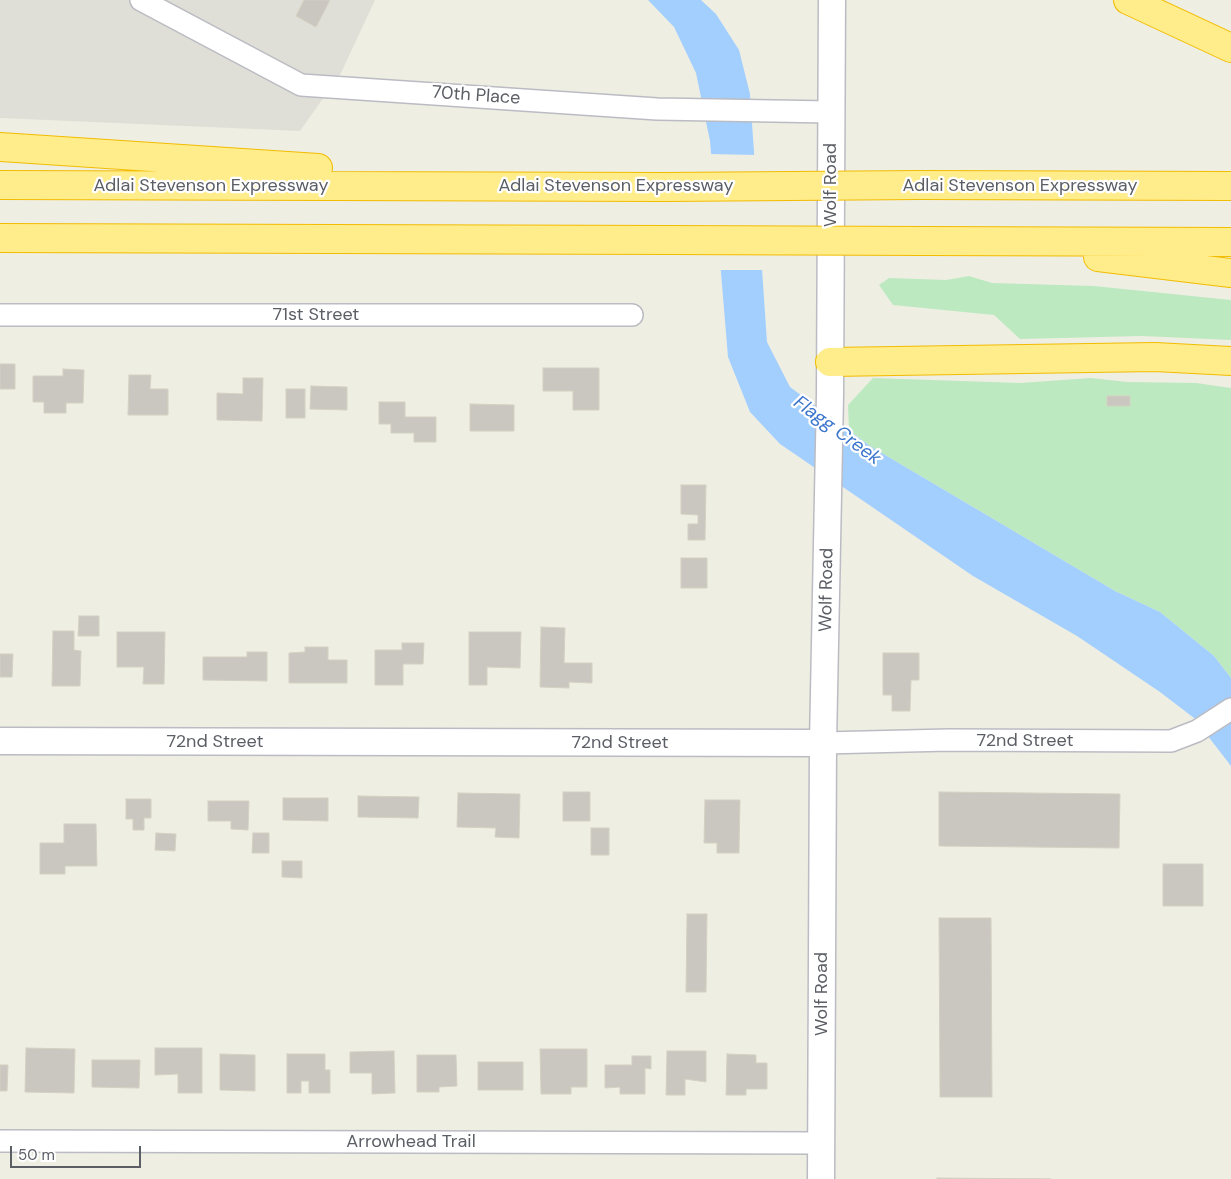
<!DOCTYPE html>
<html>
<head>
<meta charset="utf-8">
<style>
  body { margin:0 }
  #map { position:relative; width:1231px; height:1179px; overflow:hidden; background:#efeee3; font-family:"DM Sans",sans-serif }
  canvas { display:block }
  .scale { position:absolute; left:10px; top:1146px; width:131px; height:22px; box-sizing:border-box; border:2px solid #5b5e65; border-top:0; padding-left:6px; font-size:15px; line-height:18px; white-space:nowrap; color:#5b5e65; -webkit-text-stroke:4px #fff; paint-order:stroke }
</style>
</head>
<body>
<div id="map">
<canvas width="1231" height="1179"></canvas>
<div class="scale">50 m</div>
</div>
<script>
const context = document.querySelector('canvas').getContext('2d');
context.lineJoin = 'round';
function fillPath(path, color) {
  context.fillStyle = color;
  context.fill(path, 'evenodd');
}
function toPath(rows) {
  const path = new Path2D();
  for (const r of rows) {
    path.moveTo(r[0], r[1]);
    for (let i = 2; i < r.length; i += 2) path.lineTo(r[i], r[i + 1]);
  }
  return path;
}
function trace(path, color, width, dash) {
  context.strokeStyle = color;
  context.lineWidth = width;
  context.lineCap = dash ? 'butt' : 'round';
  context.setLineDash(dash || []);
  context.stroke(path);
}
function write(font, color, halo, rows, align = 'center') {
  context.font = font + ' "DM Sans",sans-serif';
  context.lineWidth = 4.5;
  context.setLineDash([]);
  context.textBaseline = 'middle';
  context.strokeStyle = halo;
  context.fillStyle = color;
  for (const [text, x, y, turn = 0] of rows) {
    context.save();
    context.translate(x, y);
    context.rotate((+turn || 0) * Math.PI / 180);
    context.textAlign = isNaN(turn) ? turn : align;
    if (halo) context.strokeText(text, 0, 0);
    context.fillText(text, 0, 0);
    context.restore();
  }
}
fillPath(toPath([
  [0,0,375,0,341,73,300,131,0,118]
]), '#e0dfd7');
fillPath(toPath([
  [969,276,992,283,1094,286,1231,300,1231,340,1142,336,1020,339,994,315,893,305,879,285,889,278,946,280],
  [873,378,1020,383,1091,378,1127,382,1196,383,1231,388,1231,678,1214,656,1160,612,1115,591,870,446,849,430,848,405]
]), '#bde9c1');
fillPath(toPath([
  [648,0,701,0,716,14,739,50,750,94,767,342,790,387,870,446,1115,591,1160,612,1214,656,1231,678,1231,766,1194,718,1160,692,1077,636,973,576,780,444,750,412,728,357,710,141,696,73,674,27]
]), '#a3cfff');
fillPath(toPath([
  [709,154,757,155,765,270,718,270]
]), '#efeee3');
const building = toPath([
  [304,0,330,0,316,27,296,16,304,0],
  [0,364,15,364,15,389,0,389,0,364],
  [543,368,599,368,599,410,573,410,573,391,543,391,543,368],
  [63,369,84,370,83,403,66,403,66,413,44,413,44,402,33,402,33,376,63,376,63,369],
  [129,375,151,375,150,389,168,389,168,415,128,415,129,375],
  [243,378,263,378,262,421,217,420,217,393,243,394,243,378],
  [311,386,347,387,347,410,310,409,311,386],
  [286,389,305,389,305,418,286,418,286,389],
  [1107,396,1130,396,1130,406,1107,406,1107,396],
  [379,402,405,402,405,417,436,417,436,442,414,442,414,433,391,433,391,424,379,424,379,402],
  [470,404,514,405,514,431,470,431,470,404],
  [681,485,706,485,705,540,688,540,688,524,698,524,698,515,681,514,681,485],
  [681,558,707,558,707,588,681,588,681,558],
  [79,616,99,616,99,636,78,636,79,616],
  [541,627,565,628,564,663,592,663,592,683,569,682,569,688,540,687,541,627],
  [53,631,74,631,74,650,81,651,80,686,52,686,53,631],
  [117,632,165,632,164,684,143,684,144,667,117,667,117,632],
  [469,632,521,632,520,668,487,667,487,685,469,685,469,632],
  [402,643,424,643,423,664,403,664,403,685,375,685,375,650,402,650,402,643],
  [305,647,328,647,328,660,347,660,347,683,289,683,289,653,305,652,305,647],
  [247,652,267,652,267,681,203,680,203,657,247,657,247,652],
  [883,653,919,653,919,680,911,680,910,711,892,711,892,695,883,695,883,653],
  [0,654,13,654,12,677,0,677,0,654],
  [563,792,590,792,590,821,563,821,563,792],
  [939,792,1120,794,1119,848,939,846,939,792],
  [458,793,520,794,519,838,495,837,496,828,457,827,458,793],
  [358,796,419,797,418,818,358,817,358,796],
  [283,798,328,798,328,821,283,820,283,798],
  [126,799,151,799,151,818,144,818,144,830,133,830,133,819,126,819,126,799],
  [705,800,740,800,739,853,717,853,717,843,704,843,705,800],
  [208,801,249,801,248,830,231,829,231,821,208,821,208,801],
  [64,824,96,824,97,866,65,866,65,874,40,874,40,843,64,843,64,824],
  [591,828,609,828,609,855,591,855,591,828],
  [156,833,176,834,175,851,155,850,156,833],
  [253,833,269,833,269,853,252,853,253,833],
  [282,861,302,861,302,878,282,877,282,861],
  [1163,864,1203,864,1203,906,1163,906,1163,864],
  [687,914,707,914,706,992,686,992,687,914],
  [939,918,991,918,992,1097,940,1097,939,918],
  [26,1048,75,1049,74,1093,25,1092,26,1048],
  [155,1048,202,1048,202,1093,178,1093,178,1074,155,1075,155,1048],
  [540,1049,587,1049,587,1087,571,1087,571,1094,541,1094,540,1049],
  [394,1051,395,1093,372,1094,372,1073,350,1073,350,1052,394,1051],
  [667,1051,706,1051,706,1082,685,1079,685,1095,666,1095,667,1051],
  [220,1054,255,1055,255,1091,220,1090,220,1054],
  [287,1054,325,1054,325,1070,330,1070,330,1093,309,1093,309,1081,301,1081,301,1093,287,1093,287,1054],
  [727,1054,756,1055,756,1063,767,1063,767,1089,746,1089,746,1095,726,1095,727,1054],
  [417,1055,456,1055,457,1086,439,1087,439,1092,417,1092,417,1055],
  [632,1056,651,1056,651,1069,645,1068,645,1094,620,1094,620,1087,605,1088,605,1065,632,1065,632,1056],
  [92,1060,140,1060,139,1088,92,1087,92,1060],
  [478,1062,523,1062,523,1090,478,1090,478,1062],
  [0,1065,8,1065,7,1091,0,1091,0,1065],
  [937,1178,1051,1179,937,1179,937,1178]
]);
fillPath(building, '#cac7c0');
trace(building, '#d4d0c1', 1);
const minor = toPath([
  [141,0,301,85,657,109,831,112],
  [0,315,632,315],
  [823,743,949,740,1171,741,1197,731,1231,709],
  [0,1141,821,1143]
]);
const tertiary = toPath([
  [0,741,823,743],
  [821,1179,823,743,830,395,832,0]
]);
const motorway = toPath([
  [1128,0,1231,48],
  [0,147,318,168],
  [0,185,664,187],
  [920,185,1231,186],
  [0,238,668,240],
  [924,241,1231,242],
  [1098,257,1231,273],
  [830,362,1155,357,1231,361]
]);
trace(minor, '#bbbcc3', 24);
trace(tertiary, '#bbbcc3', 29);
trace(motorway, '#f2bc00', 30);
trace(minor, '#fff', 21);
trace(tertiary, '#fff', 26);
trace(motorway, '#ffec8a', 28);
const motorwayBridge = toPath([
  [664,187,920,185],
  [668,240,924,241]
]);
trace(motorwayBridge, '#f2bc00', 30, []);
trace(motorwayBridge, '#ffec8a', 28);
write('18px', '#5b5e65', '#fff', [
  ["70th Place",476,96,4],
  ["Wolf Road",831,185,-90],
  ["Adlai Stevenson Expressway",211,186],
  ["Adlai Stevenson Expressway",616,186],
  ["Adlai Stevenson Expressway",1020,186],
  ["71st Street",316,315],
  ["Wolf Road",827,590,-89],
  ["72nd Street",1025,741],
  ["72nd Street",215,742],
  ["72nd Street",620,743],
  ["Wolf Road",822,994,-90],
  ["Arrowhead Trail",411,1142]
]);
write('italic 19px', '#3b75cd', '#fff', [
  ["Flagg Creek",837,431,36]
]);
</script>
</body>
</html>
